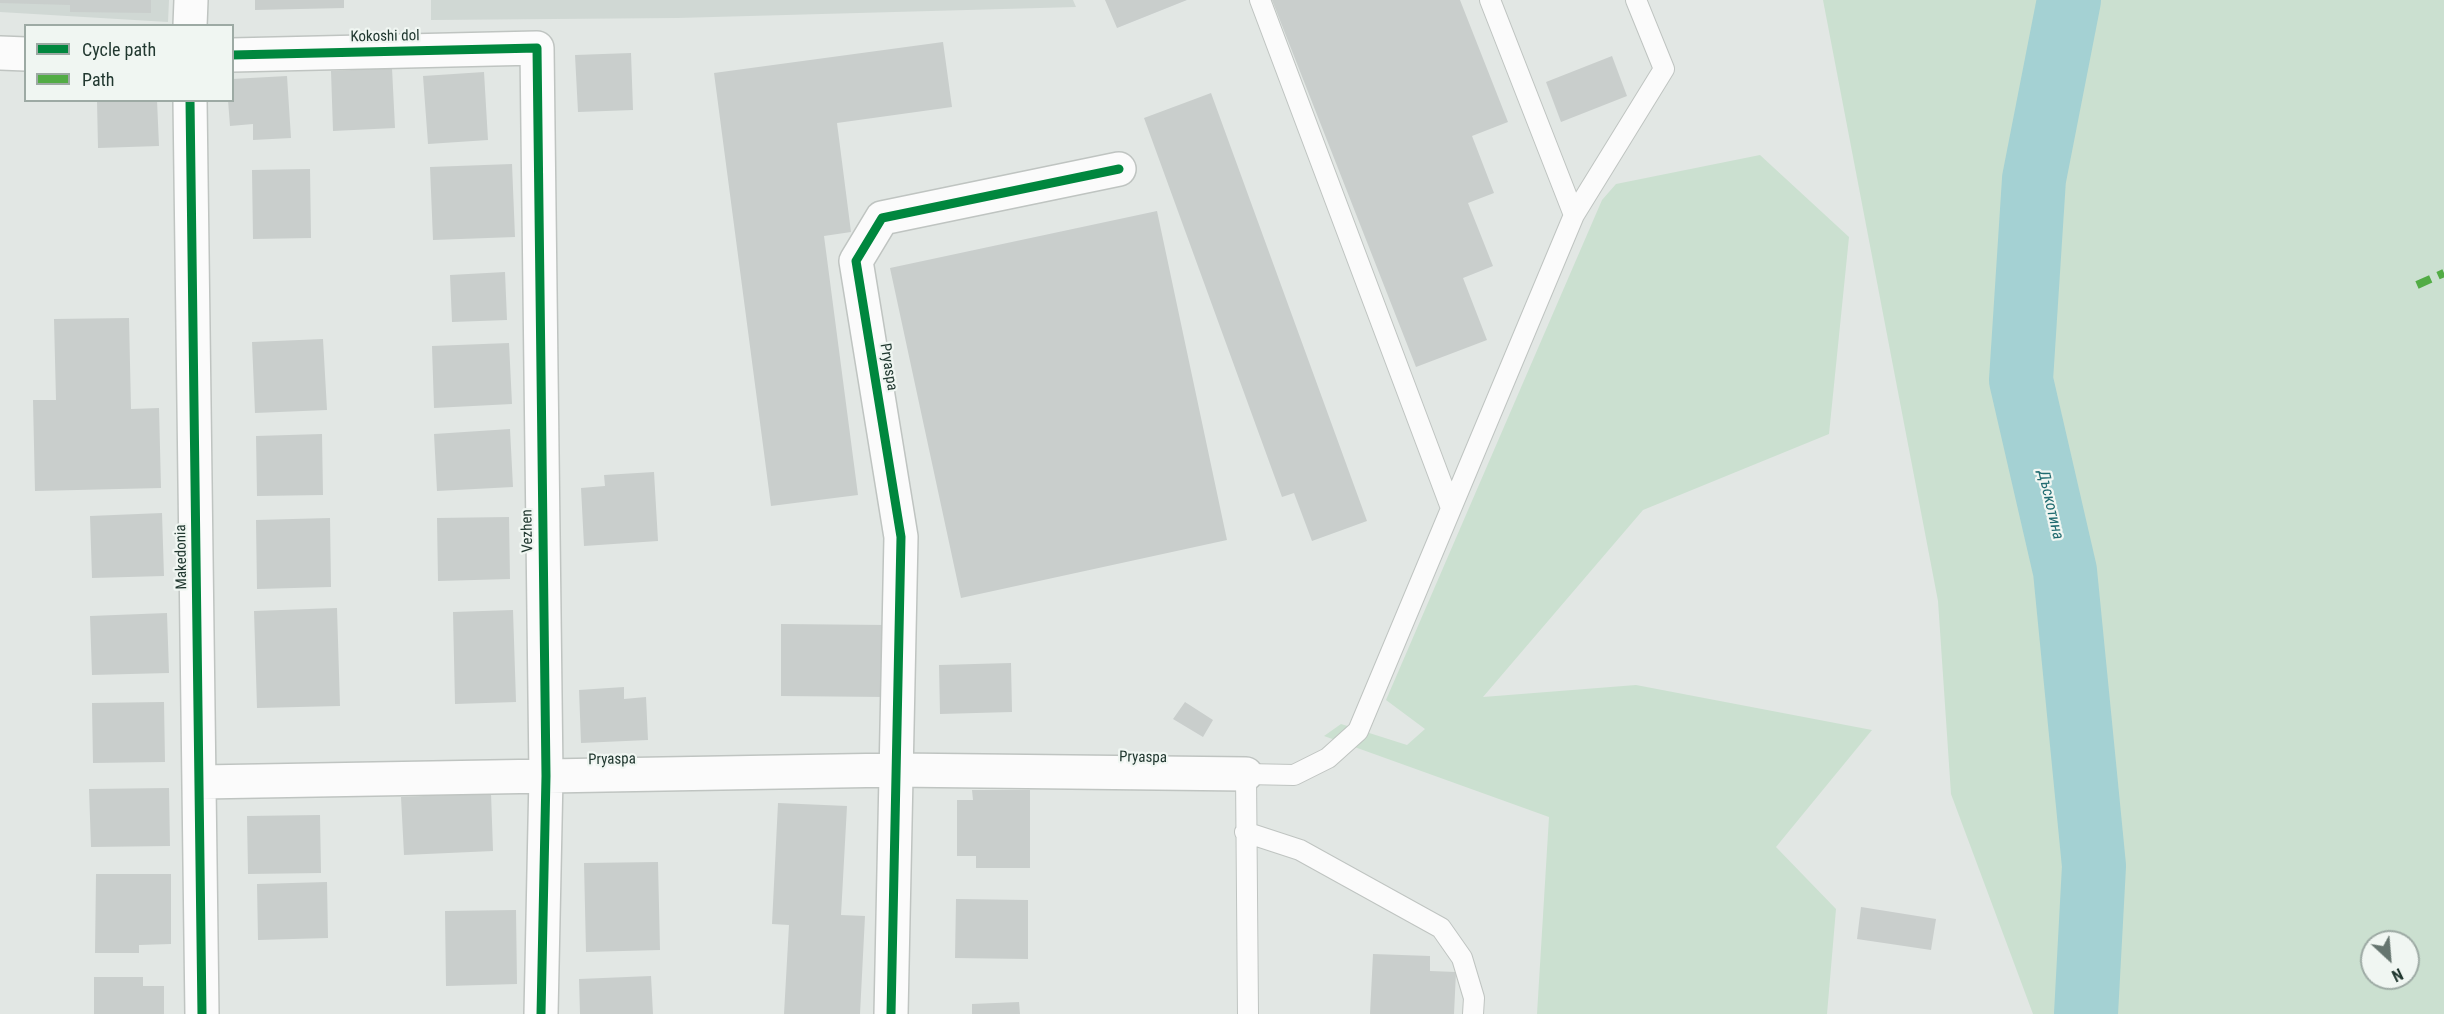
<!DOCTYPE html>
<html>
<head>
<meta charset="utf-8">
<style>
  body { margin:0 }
  #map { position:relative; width:2444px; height:1014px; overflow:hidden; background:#e2e7e4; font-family:"Roboto Condensed",sans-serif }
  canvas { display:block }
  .legend { position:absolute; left:24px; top:24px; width:210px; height:78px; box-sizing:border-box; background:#f0f6f2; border:2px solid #9daaa4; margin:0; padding:8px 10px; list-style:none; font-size:18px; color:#213830 }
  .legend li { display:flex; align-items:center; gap:12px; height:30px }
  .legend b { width:30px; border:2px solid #9daaa4 }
  .north { position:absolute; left:2360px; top:930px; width:60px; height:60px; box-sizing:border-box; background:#f0f6f2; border:2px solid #9daaa4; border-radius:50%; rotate:154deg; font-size:16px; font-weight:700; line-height:24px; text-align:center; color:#213830 }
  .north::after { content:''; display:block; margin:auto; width:21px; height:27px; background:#65756f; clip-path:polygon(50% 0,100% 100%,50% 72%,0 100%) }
</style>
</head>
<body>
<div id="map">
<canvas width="2444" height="1014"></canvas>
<ul class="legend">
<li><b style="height:8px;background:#00873e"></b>Cycle path</li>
<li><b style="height:8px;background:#52ac45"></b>Path</li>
</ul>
<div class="north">N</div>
</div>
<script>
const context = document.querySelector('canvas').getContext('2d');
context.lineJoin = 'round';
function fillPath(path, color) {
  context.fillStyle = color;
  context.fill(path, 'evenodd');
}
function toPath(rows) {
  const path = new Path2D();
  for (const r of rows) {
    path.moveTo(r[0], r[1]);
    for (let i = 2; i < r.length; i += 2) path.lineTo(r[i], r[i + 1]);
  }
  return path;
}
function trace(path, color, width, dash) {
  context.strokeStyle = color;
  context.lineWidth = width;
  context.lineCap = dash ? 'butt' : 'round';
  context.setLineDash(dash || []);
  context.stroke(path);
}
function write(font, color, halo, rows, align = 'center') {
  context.font = font + ' "Roboto Condensed",sans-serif';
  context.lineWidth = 4.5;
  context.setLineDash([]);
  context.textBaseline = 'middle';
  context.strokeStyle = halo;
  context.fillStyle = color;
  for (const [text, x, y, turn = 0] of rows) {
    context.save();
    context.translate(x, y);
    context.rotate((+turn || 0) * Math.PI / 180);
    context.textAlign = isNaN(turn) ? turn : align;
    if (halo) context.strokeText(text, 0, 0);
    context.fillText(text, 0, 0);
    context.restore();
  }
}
fillPath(toPath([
  [0,0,169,0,168,22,0,12],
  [431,0,1073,0,1076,7,677,18,431,20]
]), '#d0d8d4');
fillPath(toPath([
  [1823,0,2444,0,2444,1014,2033,1014,1951,794,1938,601],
  [2372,942,2408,942,2408,978,2372,978],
  [1760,155,1849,237,1829,434,1643,510,1483,697,1636,685,1872,730,1776,847,1836,909,1827,1014,1537,1014,1549,817,1324,736,1341,724,1407,745,1425,729,1386,700,1602,200,1616,184]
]), '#cbe0d0');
trace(toPath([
  [2069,0,2034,179,2021,380,2065,571,2094,866,2086,1014]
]), '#a4d1d3', 64);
fillPath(toPath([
  [0,0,151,0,151,13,70,12,70,5,0,3],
  [255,0,344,0,344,8,255,10],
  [1105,0,1187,0,1117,28],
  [1272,0,1460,0,1508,122,1472,136,1494,193,1468,203,1493,266,1463,278,1487,340,1416,367],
  [943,42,952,107,837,123,851,232,824,236,858,495,771,506,714,73],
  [631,53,633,110,578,112,575,55],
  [1612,56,1627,96,1561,122,1546,82],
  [392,68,395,128,333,131,331,71],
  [484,72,488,140,428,144,423,76],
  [287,76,291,138,253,140,253,124,230,126,228,100,232,100,232,79],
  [1211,93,1367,521,1312,541,1294,493,1282,497,1144,118],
  [97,100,157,100,159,146,98,148],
  [512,164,515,237,433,240,430,167],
  [310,169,311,238,253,239,252,170],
  [1157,211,1227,540,961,598,890,268],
  [505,272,507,320,452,322,450,275],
  [129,318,131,409,159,408,161,488,35,491,33,400,56,400,54,319],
  [323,339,327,410,255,413,252,342],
  [509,343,512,404,434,408,432,346],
  [510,429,513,487,437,491,434,434],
  [322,434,323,495,257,496,256,436],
  [654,472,658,541,584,546,581,488,605,486,604,475],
  [162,513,164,576,92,578,90,516],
  [509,517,510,579,438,581,437,518],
  [330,518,331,587,257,589,256,520],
  [337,608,340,706,257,708,254,611],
  [513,610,516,702,455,704,453,612],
  [167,613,169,673,92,675,90,616],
  [781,624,887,625,886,697,781,696],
  [1011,663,1012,712,940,714,939,665],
  [624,687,624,699,646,697,648,740,581,743,579,690],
  [164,702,165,762,93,763,92,703],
  [1185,702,1213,720,1203,737,1173,719],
  [169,788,170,846,91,847,89,789],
  [972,790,1030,790,1030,868,976,868,976,856,957,856,957,800,973,800],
  [491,793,493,851,404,855,401,797],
  [778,803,847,806,841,915,865,916,860,1014,784,1014,789,925,772,924],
  [320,815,321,873,248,874,247,816],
  [658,862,660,950,586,952,584,863],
  [96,874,171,874,171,944,139,945,139,953,95,953],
  [327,882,328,938,258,940,257,884],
  [956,899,1028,900,1028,959,955,958],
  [1861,907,1936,919,1931,950,1857,939],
  [516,910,517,984,446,986,445,911],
  [1373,954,1430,956,1430,971,1456,972,1454,1014,1370,1014],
  [651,976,653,1014,580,1014,579,979],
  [94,977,143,977,143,986,164,986,164,1014,94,1014],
  [1019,1002,1020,1014,972,1014,972,1004]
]), '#c9cecc');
const service = toPath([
  [1260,0,1451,508],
  [1574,215,1664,69,1636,0],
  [1245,832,1300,850,1441,928,1462,958,1474,998,1473,1014],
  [1248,1014,1246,774,1294,775,1328,758,1358,731,1574,215,1490,0]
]);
const minor = toPath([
  [190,26,191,0],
  [0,53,26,54],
  [232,55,537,48,546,776,541,1014],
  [190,100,202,1014],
  [201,782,895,770,1246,774],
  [891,1014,901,537,856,261,882,218,1119,169]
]);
trace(service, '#bfc4c1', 22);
trace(minor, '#bfc4c1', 36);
trace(service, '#fbfbfb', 20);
trace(minor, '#fbfbfb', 33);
trace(toPath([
  [2417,285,2444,273]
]), '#52ac45', 8, [15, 8]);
trace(toPath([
  [232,55,537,48,546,776,541,1014],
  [190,100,202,1014],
  [891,1014,901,537,856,261,882,218,1119,169]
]), '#00873e', 9);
write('15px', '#213830', '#f0f6f2', [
  ["Kokoshi dol",385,37,-1],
  ["Pryaspa",888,367,81],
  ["Vezhen",528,531,-91],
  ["Makedonia",182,557,-91],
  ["Pryaspa",1143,758,1],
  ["Pryaspa",612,760,-1]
]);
write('italic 16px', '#206b70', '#f0f6f2', [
  ["Дъскотина",2050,505,77]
]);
</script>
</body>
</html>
